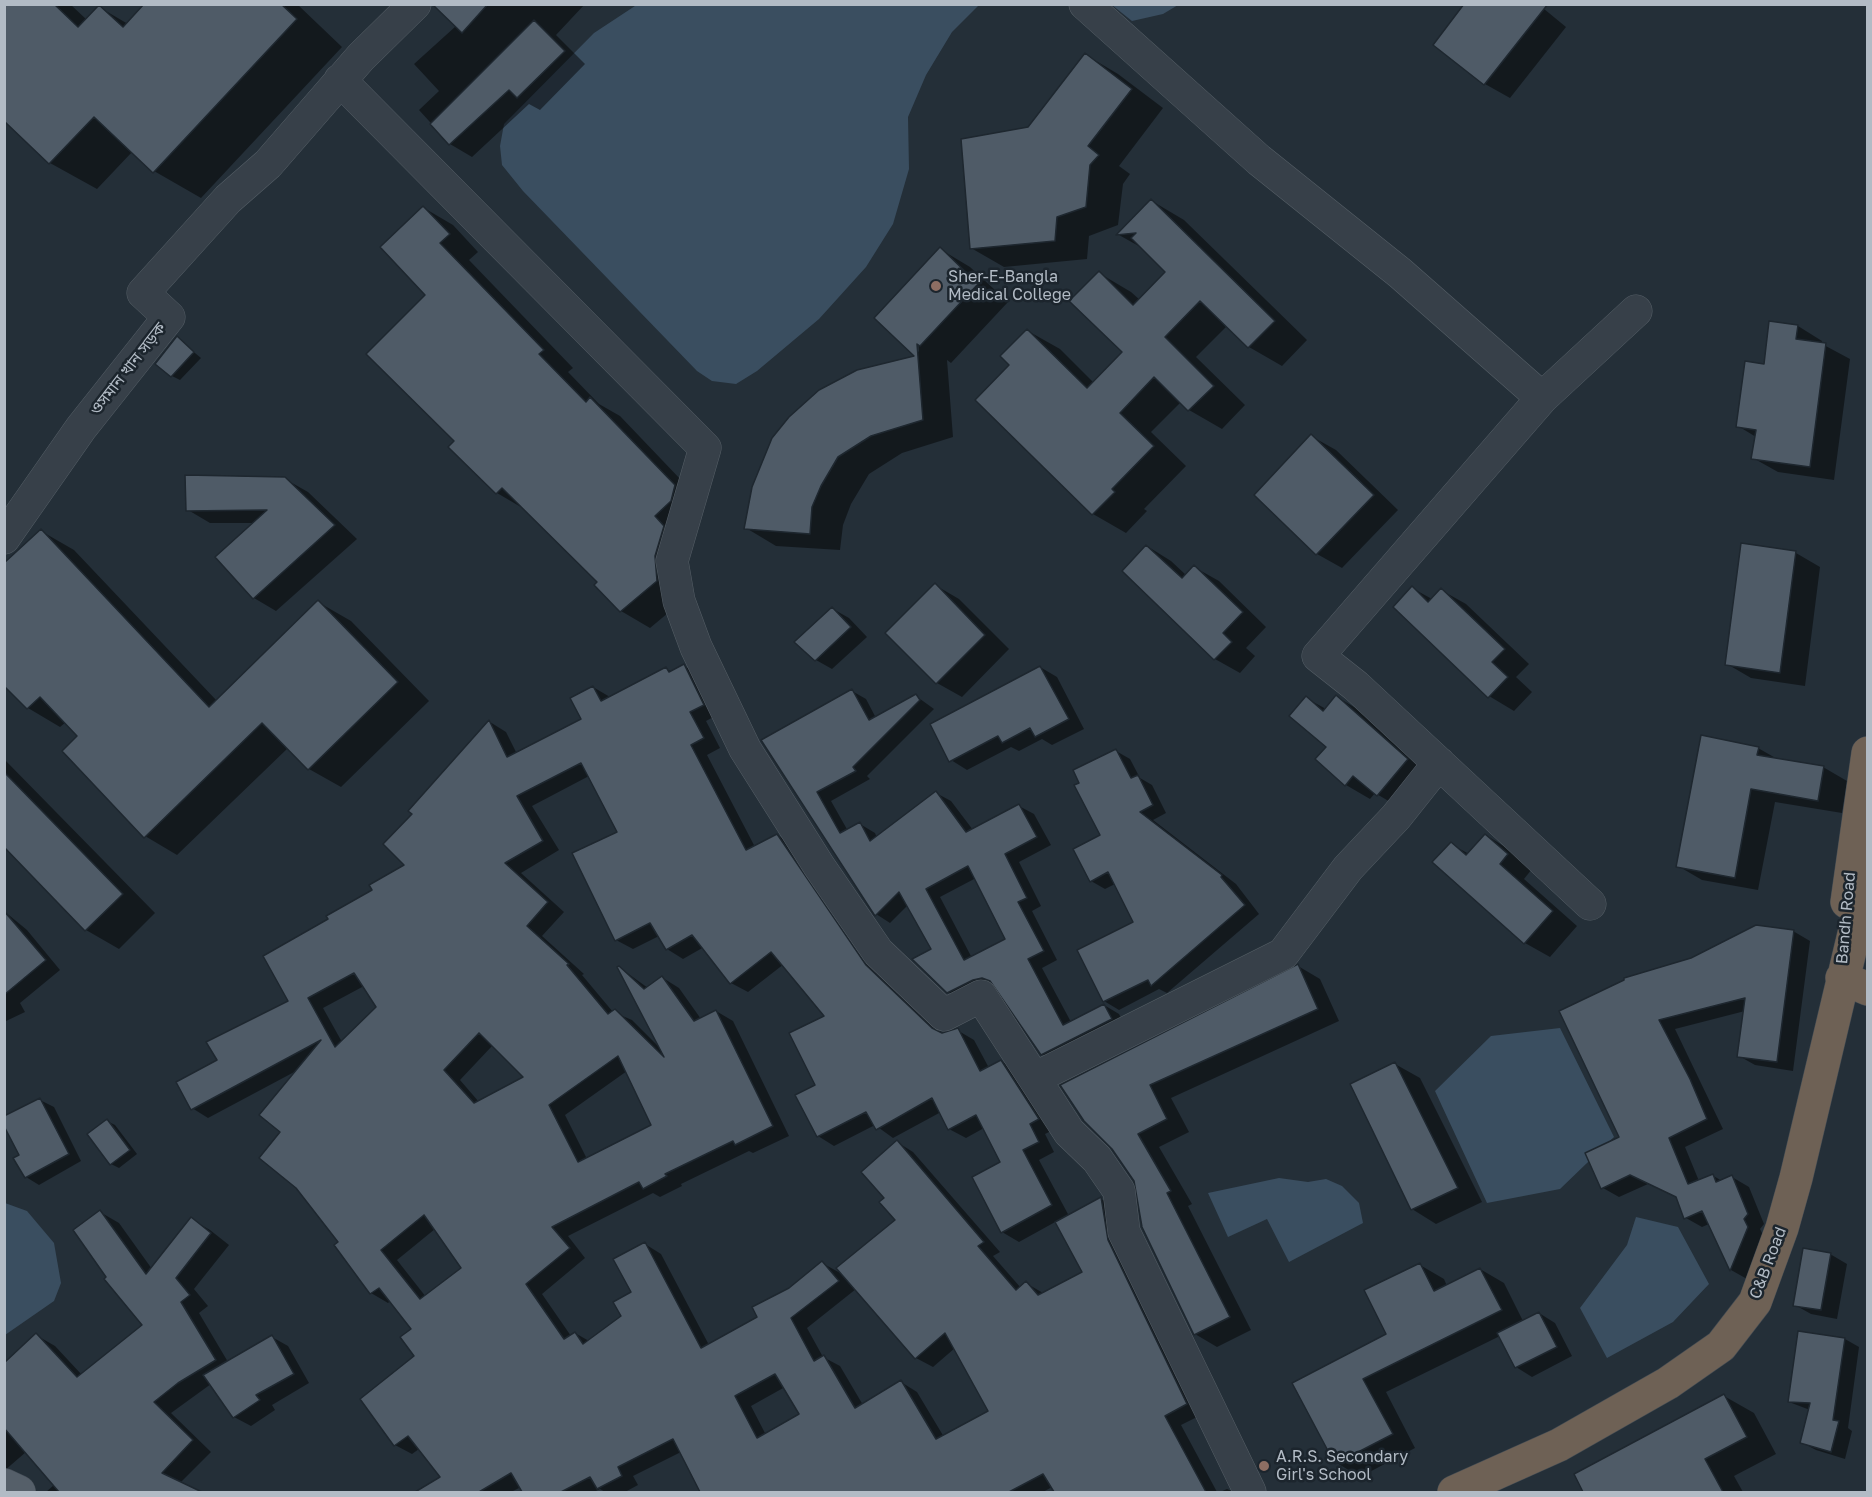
<!DOCTYPE html>
<html>
<head>
<meta charset="utf-8">
<style>
  body { margin:0 }
  #map { position:relative; width:1872px; height:1497px; overflow:hidden; background:#242f38; font-family:"Golos Text",sans-serif }
  canvas { display:block }
  .frame { position:absolute; inset:0; border:6px solid #b2bbc5; pointer-events:none }
</style>
</head>
<body>
<div id="map">
<canvas width="1872" height="1497"></canvas>
<div class="frame"></div>
</div>
<script>
const context = document.querySelector('canvas').getContext('2d');
context.lineJoin = 'round';
function fillPath(path, color) {
  context.fillStyle = color;
  context.fill(path, 'evenodd');
}
function toPath(rows) {
  const path = new Path2D();
  for (const r of rows) {
    path.moveTo(r[0], r[1]);
    for (let i = 2; i < r.length; i += 2) path.lineTo(r[i], r[i + 1]);
  }
  return path;
}
function trace(path, color, width, dash) {
  context.strokeStyle = color;
  context.lineWidth = width;
  context.lineCap = dash ? 'butt' : 'round';
  context.setLineDash(dash || []);
  context.stroke(path);
}
function write(font, color, halo, rows, align = 'center') {
  context.font = font + ' "Golos Text","Noto Sans Bengali",sans-serif';
  context.lineWidth = 5;
  context.setLineDash([]);
  context.textBaseline = 'middle';
  context.strokeStyle = halo;
  context.fillStyle = color;
  for (const [text, x, y, turn = 0] of rows) {
    context.save();
    context.translate(x, y);
    context.rotate((+turn || 0) * Math.PI / 180);
    context.textAlign = isNaN(turn) ? turn : align;
    if (halo) context.strokeText(text, 0, 0);
    context.fillText(text, 0, 0);
    context.restore();
  }
}
fillPath(toPath([
  [638,4,979,5,952,32,926,75,908,117,909,169,893,224,866,267,819,319,757,371,736,384,712,381,697,371,523,191,502,165,500,146,504,124,594,33],
  [1112,5,1178,5,1163,14,1132,21],
  [1560,1028,1614,1137,1560,1189,1487,1203,1435,1091,1491,1036],
  [1279,1178,1308,1182,1326,1179,1342,1186,1359,1203,1363,1223,1289,1262,1267,1219,1228,1237,1208,1193],
  [5,1203,27,1211,54,1243,61,1283,54,1301,5,1335],
  [1636,1217,1678,1227,1709,1284,1673,1322,1607,1358,1580,1308,1627,1245]
]), '#3a4e60');
fillPath(toPath([
  [4,4,70,4,87,20,99,7,128,24,146,4,297,4,342,47,201,198,154,171,133,151,97,189,50,163,4,119],
  [434,4,585,4,556,35,585,64,540,110,529,104,472,157,450,144,419,110,439,91,414,64,456,26],
  [1538,4,1566,27,1510,98,1485,84,1435,44],
  [1086,55,1118,74,1163,108,1119,166,1130,174,1123,184,1118,225,1089,236,1087,259,1004,267,971,248,1028,129],
  [1152,201,1184,220,1307,340,1282,366,1249,347,1227,326,1196,357,1245,405,1222,429,1189,410,1181,402,1151,432,1186,466,1144,509,1147,511,1126,533,1093,514,977,400,1011,365,1028,331,1060,349,1094,383,1124,352,1099,273,1131,292,1140,300,1167,272,1144,249,1119,235],
  [424,208,453,225,478,252,469,260,573,368,568,372,599,404,620,416,704,504,684,574,686,598,650,628,621,611,599,583,526,510,497,493,450,447,456,441,427,295],
  [940,249,970,267,1008,302,951,363,947,360,953,437,902,453,869,474,851,504,843,525,840,550,776,546,746,528,917,357,876,318],
  [918,336,919,352,916,349],
  [1798,326,1822,341,1822,344,1850,359,1834,480,1778,472,1753,458,1756,437,1738,426,1765,365],
  [177,338,201,358,180,380,172,376],
  [1311,436,1336,450,1398,510,1342,568,1317,554,1256,495],
  [285,479,308,492,357,539,276,611,254,598,255,523,210,523,188,510],
  [41,531,74,550,217,701,318,602,351,621,429,701,341,787,309,769,288,748,177,855,145,836,79,736,66,722,60,727,28,708],
  [1147,546,1171,561,1186,575,1194,567,1219,581,1266,627,1246,648,1255,656,1240,673,1215,659],
  [1796,553,1820,567,1805,686,1751,678,1727,664],
  [935,585,959,599,1009,649,962,697,937,683],
  [1412,588,1432,599,1441,590,1466,604,1529,664,1516,677,1532,692,1514,711,1489,696],
  [833,609,849,618,867,637,832,669,816,660],
  [684,666,701,676,719,714,706,721,720,748,707,755,755,847,777,835,794,845,882,976,943,1034,957,1030,974,1040,989,1068,1001,1061,1017,1071,1055,1129,1045,1134,1054,1152,1039,1160,1069,1216,1101,1199,1118,1208,1203,1414,1181,1425,1217,1492,1055,1492,1052,1487,1043,1492,702,1492,681,1452,633,1476,638,1485,625,1492,605,1492,600,1489,594,1492,524,1492,521,1487,511,1492,431,1492,441,1486,442,1477,419,1449,412,1454,395,1445,416,1356,413,1329,391,1300,388,1303,371,1293,340,1242,282,1132,298,1070,208,1118,192,1108,219,1061,290,1002,330,919,407,865,414,814,490,722,506,732,517,754,583,719,593,687,610,697,666,669,673,672],
  [589,776,619,833,616,940,633,949,659,936,667,949,683,959,704,947,731,983,748,992,784,964,826,1016,817,1086,818,1136,834,1146,875,1125,893,1138,941,1112,949,1129,966,1138,984,1128,1002,1162,1002,1232,1019,1242,1057,1221,1084,1272,1043,1293,1026,1283,1021,1288,993,1256,1000,1252,913,1152,897,1142,897,1221,844,1275,822,1263,759,1318,709,1345,661,1254,645,1244,633,1293,623,1317,589,1341,575,1333,571,1336,542,1294,585,1258,568,1236,653,1193,660,1197,682,1186,681,1184,749,1151,753,1153,789,1136,733,1021,716,1011,701,1019,679,988,663,978,648,988,619,967,660,1048,632,1020,613,1012,582,975,584,974,542,936,564,912,521,873,559,850,532,806],
  [364,986,378,1007,342,1042,323,1008],
  [493,1045,525,1077,479,1102,460,1080],
  [627,1071,653,1125,587,1159,565,1115],
  [435,1229,463,1268,426,1297,397,1260],
  [856,1289,916,1358,933,1367,955,1348,990,1412,944,1437,917,1392,901,1382,863,1405,840,1366,823,1357,807,1328],
  [785,1387,801,1415,766,1435,751,1406],
  [1040,667,1057,677,1084,729,1052,745,1042,739,1019,751,1011,747,967,770,951,760],
  [852,691,866,699,876,718,916,696,934,709,867,776,870,779,831,801,848,831,860,824,875,833,877,838,936,793,951,801,973,830,1019,806,1034,814,1051,845,1019,862,1041,906,1032,911,1057,960,1042,968,1071,1022,1104,1005,1119,1014,1126,1028,1057,1063,1042,1054,996,986,963,1001,948,992,933,950,908,905,890,923,876,914,763,740],
  [976,878,1007,939,972,958,940,897],
  [1337,697,1361,711,1432,774,1402,809,1375,793,1370,799,1346,785,1306,698,1326,709],
  [1758,748,1779,760,1823,767,1847,781,1842,813,1775,802,1758,890,1702,880,1678,866],
  [1116,751,1130,759,1140,778,1152,785,1166,813,1153,820,1236,884,1259,914,1167,993,1159,989,1119,1010,1104,1001,1135,923,1115,884,1105,889,1091,881,1102,836],
  [4,759,155,913,119,949,86,930,13,853,4,848],
  [1486,835,1510,850,1532,869,1524,879,1577,926,1550,957,1525,943,1451,844,1469,854],
  [4,911,27,930,60,970,20,1003,25,1012,4,1022],
  [1793,931,1810,941,1793,1071,1755,1065,1739,1056,1745,1011,1675,1029,1723,1129,1685,1147,1699,1181,1712,1175,1722,1181,1732,1177,1749,1187,1764,1224,1760,1229,1764,1237,1747,1279,1731,1270,1709,1224,1702,1227,1686,1218,1678,1198,1648,1184,1619,1197,1603,1188,1621,1138,1561,1011],
  [1298,966,1320,979,1339,1021,1171,1098,1189,1132,1159,1147,1192,1204,1188,1206,1251,1330,1217,1347,1195,1334,1143,1226,1135,1180,1113,1148,1085,1120],
  [1395,1064,1420,1078,1482,1202,1436,1224,1412,1209],
  [40,1100,54,1107,81,1161,39,1185,26,1177,21,1155],
  [107,1121,115,1125,137,1154,119,1168,111,1164],
  [100,1212,119,1223,152,1269,191,1219,210,1230,229,1245,194,1289,208,1306,199,1313,228,1362,272,1337,288,1346,309,1383,272,1405,275,1410,251,1426,234,1417,211,1384,171,1413,211,1452,180,1483,198,1492,46,1492,54,1485,26,1452,4,1471,4,1365,36,1335,55,1346,82,1375,144,1326],
  [1830,1254,1847,1264,1837,1319,1811,1314,1795,1305],
  [1420,1265,1444,1279,1447,1286,1480,1269,1504,1283,1523,1321,1539,1313,1555,1323,1572,1356,1532,1377,1516,1367,1500,1336,1386,1392,1415,1448,1360,1477,1337,1463,1294,1384,1388,1335],
  [1845,1339,1859,1347,1848,1428,1852,1431,1845,1459,1816,1450,1801,1442,1810,1410,1789,1402],
  [1724,1396,1754,1413,1776,1454,1734,1476,1743,1492,1585,1492,1576,1475],
  [1227,1489,1234,1492,1220,1492]
]), '#0007');
const building = toPath([
  [4,4,54,4,78,27,99,5,123,27,144,4,281,4,297,19,153,173,94,117,49,164,4,121,4,4],
  [432,4,488,4,462,33,432,4],
  [1464,4,1548,4,1484,85,1433,45,1464,4],
  [534,20,565,51,517,98,509,90,449,145,430,124,534,20],
  [1085,53,1132,89,1088,146,1099,155,1090,165,1086,207,1057,217,1055,241,970,249,961,139,1028,127,1085,53],
  [1151,199,1275,321,1248,348,1200,301,1165,337,1214,386,1188,411,1154,377,1120,413,1154,446,1112,489,1115,492,1092,515,975,400,1009,365,1000,356,1027,329,1087,388,1122,352,1069,301,1099,271,1133,305,1165,272,1131,238,1136,233,1116,235,1151,199],
  [423,206,450,234,440,243,544,350,539,354,586,402,590,397,675,485,671,501,655,516,664,526,655,556,657,581,620,612,594,585,597,582,502,488,496,494,448,447,454,441,366,354,425,295,380,247,423,206],
  [940,247,978,284,920,346,917,344,923,420,871,436,838,457,821,486,812,507,810,534,744,529,752,487,772,438,789,417,819,390,857,370,914,356,874,318,940,247],
  [1769,321,1798,325,1796,339,1826,343,1810,467,1751,459,1756,430,1736,427,1745,361,1764,364,1769,321],
  [177,336,194,352,171,377,155,364,177,336],
  [1311,434,1374,495,1316,555,1254,495,1311,434],
  [185,475,285,477,335,525,253,599,215,557,267,510,186,511,185,475],
  [41,529,209,707,318,600,398,682,308,770,262,723,144,838,62,751,77,736,40,697,27,709,4,686,4,563,41,529],
  [1741,543,1796,551,1780,673,1725,665,1741,543],
  [1146,545,1182,578,1194,565,1243,612,1223,633,1232,642,1214,660,1122,571,1146,545],
  [935,583,985,635,936,684,885,633,935,583],
  [1412,586,1428,602,1441,588,1505,649,1492,662,1508,677,1488,698,1393,607,1412,586],
  [832,607,851,627,815,661,794,642,832,607],
  [684,664,704,705,690,712,704,738,691,745,746,850,777,834,866,965,932,1028,942,1033,958,1028,980,1071,1001,1060,1039,1119,1030,1124,1039,1142,1023,1150,1052,1205,1001,1233,972,1177,1000,1162,976,1115,948,1130,932,1098,876,1130,866,1112,817,1137,795,1095,815,1085,789,1033,824,1016,771,952,730,984,692,935,666,950,650,923,615,941,572,853,617,832,581,763,517,796,543,841,505,863,548,902,527,926,569,964,567,965,608,1014,615,1009,664,1057,617,967,619,966,644,989,662,976,694,1021,716,1010,773,1126,735,1145,733,1141,665,1174,667,1176,643,1189,639,1182,552,1227,570,1248,526,1284,564,1339,575,1332,583,1344,621,1316,613,1302,631,1292,613,1259,645,1242,701,1348,757,1317,752,1307,789,1288,822,1261,839,1281,791,1318,814,1361,824,1355,855,1408,901,1380,936,1439,988,1411,945,1333,915,1359,836,1268,895,1220,879,1202,884,1198,861,1172,897,1140,984,1242,978,1246,1016,1290,1026,1281,1038,1295,1082,1272,1055,1222,1101,1197,1108,1240,1187,1404,1165,1416,1206,1492,1054,1492,1043,1474,1009,1492,700,1492,673,1439,618,1467,622,1476,597,1489,590,1477,561,1492,522,1492,511,1473,479,1492,415,1492,440,1477,408,1436,394,1446,360,1399,414,1356,400,1337,411,1329,379,1288,370,1294,334,1245,338,1242,296,1188,259,1158,280,1132,259,1115,321,1040,191,1110,176,1082,217,1060,206,1042,288,1001,263,956,328,919,326,916,372,890,369,885,404,865,383,844,412,814,408,811,489,720,507,757,581,719,570,698,593,686,601,701,666,667,669,672,684,664],
  [354,973,376,1007,335,1047,308,998,354,973],
  [479,1033,523,1077,474,1103,444,1070,479,1033],
  [618,1056,651,1125,578,1162,549,1105,618,1056],
  [424,1215,461,1268,420,1299,381,1250,424,1215],
  [775,1374,799,1414,757,1438,735,1396,775,1374],
  [1040,666,1069,719,1035,737,1030,728,1002,743,998,736,949,762,930,724,1040,666],
  [852,689,869,720,916,694,920,700,853,767,856,771,817,792,840,833,860,822,870,841,936,791,966,832,1019,804,1037,837,1005,854,1027,898,1018,902,1044,951,1028,959,1063,1025,1104,1004,1112,1019,1041,1055,990,981,982,978,973,980,947,993,912,959,931,949,899,892,875,916,761,740,852,689],
  [968,866,1005,939,964,960,926,889,968,866],
  [1336,695,1408,759,1377,796,1353,776,1345,786,1315,759,1326,747,1289,716,1306,696,1323,711,1336,695],
  [1701,735,1759,747,1757,755,1824,766,1818,801,1751,789,1735,878,1676,867,1701,735],
  [1116,749,1131,778,1138,775,1153,805,1140,812,1222,875,1221,877,1245,905,1151,986,1148,980,1103,1002,1077,950,1133,922,1108,872,1090,882,1073,849,1100,835,1074,785,1079,783,1073,770,1116,749],
  [4,772,123,894,85,931,4,847,4,772],
  [1485,834,1508,854,1500,864,1553,911,1524,944,1432,862,1451,842,1466,855,1485,834],
  [4,911,46,960,4,995,4,911],
  [1756,925,1794,930,1777,1062,1737,1057,1745,998,1659,1020,1690,1079,1707,1119,1669,1138,1688,1184,1713,1174,1716,1182,1732,1175,1748,1214,1744,1219,1748,1227,1730,1271,1702,1211,1684,1219,1676,1197,1630,1175,1601,1189,1585,1153,1619,1137,1559,1011,1624,980,1624,978,1691,958,1756,925],
  [1298,964,1318,1009,1150,1085,1167,1119,1138,1134,1171,1191,1167,1193,1230,1317,1194,1335,1142,1227,1134,1181,1112,1149,1084,1121,1060,1085,1298,964],
  [1395,1062,1458,1188,1411,1210,1350,1084,1395,1062],
  [40,1098,69,1154,25,1178,13,1158,19,1155,4,1126,4,1116,40,1098],
  [107,1119,130,1150,110,1165,87,1134,107,1119],
  [100,1210,146,1274,191,1217,211,1233,176,1278,190,1295,181,1302,216,1360,178,1383,154,1402,193,1440,162,1473,202,1492,59,1492,4,1428,4,1363,36,1333,77,1377,142,1325,104,1279,106,1277,73,1230,100,1210],
  [1803,1248,1831,1253,1821,1310,1793,1306,1803,1248],
  [1420,1263,1434,1291,1480,1268,1502,1310,1363,1379,1393,1434,1335,1464,1292,1383,1386,1334,1364,1290,1420,1263],
  [1539,1312,1557,1347,1515,1368,1497,1333,1539,1312],
  [1798,1331,1845,1338,1833,1420,1839,1421,1831,1452,1800,1443,1810,1403,1788,1402,1798,1331],
  [272,1335,294,1374,256,1395,260,1400,233,1418,203,1375,272,1335],
  [1724,1394,1747,1437,1705,1459,1723,1492,1583,1492,1574,1474,1724,1394]
]);
fillPath(building, '#4f5b67');
trace(building, '#1e272f', 1.5);
const street = toPath([
  [1085,4,1259,160,1400,273,1542,398],
  [340,80,705,448,672,561,679,601,696,647,745,749,819,866,878,952,944,1015,981,996,1069,1132,1097,1159,1119,1191,1124,1232,1250,1492],
  [4,538,81,428,169,317,143,293,228,199,268,164,361,57,415,4],
  [1590,904,1356,686,1318,656,1542,398,1636,311],
  [1035,1078,1283,954,1348,868,1396,817,1439,763]
]);
const primary = toPath([
  [4,1485,19,1492]
]);
const highway = toPath([
  [1847,902,1868,753],
  [1842,978,1868,989],
  [1454,1492,1559,1445,1668,1383,1721,1346,1755,1302,1782,1228,1796,1178,1868,875]
]);
trace(street, '#555e66', 33);
trace(primary, '#434c55', 34);
trace(highway, '#424b53', 34);
trace(street, '#374049', 32);
trace(primary, '#555f69', 33);
trace(highway, '#6e6155', 33);
for (const [x, y, r, color] of [
  [936,286,6,"#8d6e63"],
  [1264,1466,6,"#8d6e63"]
]) {
  const dot = new Path2D();
  dot.arc(x, y, r, 0, 2 * Math.PI);
  context.fillStyle = color;
  context.fill(dot);
  trace(dot, '#1c252d', 2);
}
write('16px', '#b2bbc5', '#1c252d', [
  ["Sher-E-Bangla",948,277],
  ["Medical College",948,295],
  ["A.R.S. Secondary",1276,1457],
  ["Girl's School",1276,1475]
], 'left');
write('16px', '#b2bbc5', '#1c252d', [
  ["ওসমান খান সড়ক",128,369,-52],
  ["Bandh Road",1846,918,-85],
  ["C&B Road",1768,1263,-69]
]);
</script>
</body>
</html>
